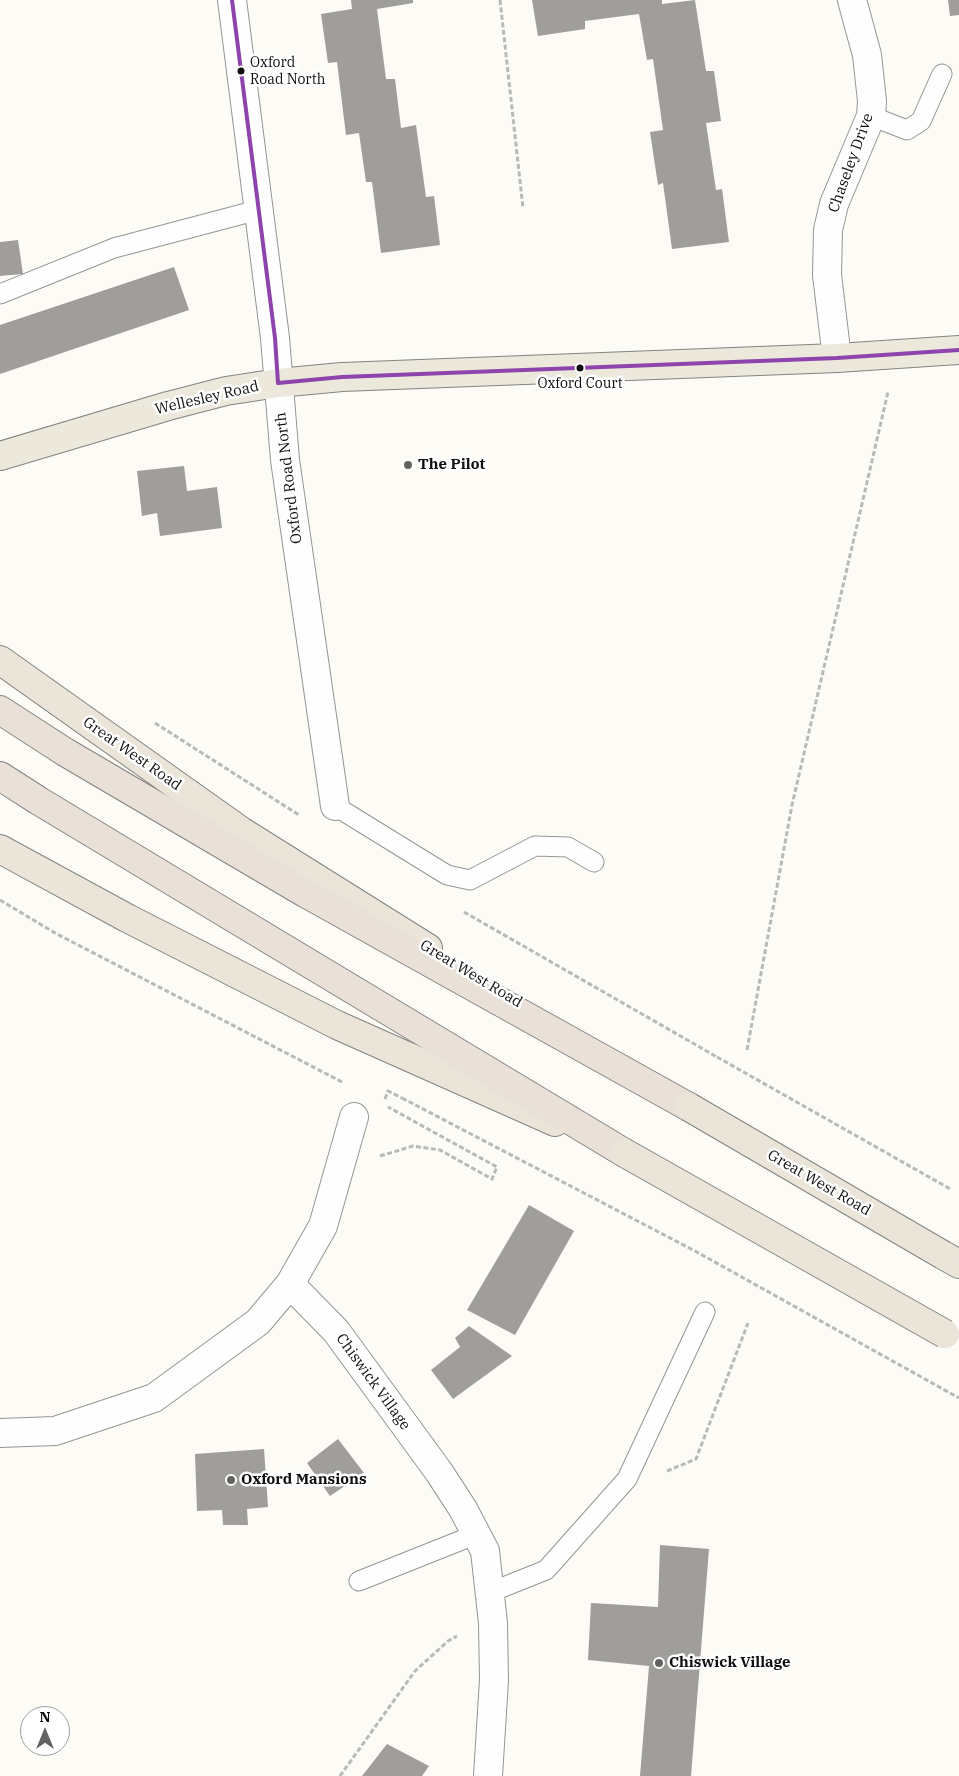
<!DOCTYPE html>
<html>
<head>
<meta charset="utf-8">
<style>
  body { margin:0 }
  #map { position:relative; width:959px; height:1776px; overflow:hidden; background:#fcfbf5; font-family:"IBM Plex Serif",serif }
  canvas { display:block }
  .north { position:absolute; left:20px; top:1706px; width:50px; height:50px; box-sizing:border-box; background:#fff; border:1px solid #9f9f9f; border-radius:50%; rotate:0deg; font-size:14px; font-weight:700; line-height:20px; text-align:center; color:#0f0f0f }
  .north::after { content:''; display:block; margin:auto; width:18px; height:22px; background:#626260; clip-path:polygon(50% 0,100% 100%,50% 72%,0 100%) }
</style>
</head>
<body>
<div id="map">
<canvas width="959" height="1776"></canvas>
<div class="north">N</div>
</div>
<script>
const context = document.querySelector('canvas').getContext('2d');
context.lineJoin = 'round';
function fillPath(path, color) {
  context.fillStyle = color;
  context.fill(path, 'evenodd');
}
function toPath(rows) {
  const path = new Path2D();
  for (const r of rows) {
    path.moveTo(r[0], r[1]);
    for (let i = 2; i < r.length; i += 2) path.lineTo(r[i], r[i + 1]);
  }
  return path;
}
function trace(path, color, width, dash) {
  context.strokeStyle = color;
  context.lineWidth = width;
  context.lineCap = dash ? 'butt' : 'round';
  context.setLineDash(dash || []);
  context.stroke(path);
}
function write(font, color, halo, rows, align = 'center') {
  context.font = font + ' "IBM Plex Serif",serif';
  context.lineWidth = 5;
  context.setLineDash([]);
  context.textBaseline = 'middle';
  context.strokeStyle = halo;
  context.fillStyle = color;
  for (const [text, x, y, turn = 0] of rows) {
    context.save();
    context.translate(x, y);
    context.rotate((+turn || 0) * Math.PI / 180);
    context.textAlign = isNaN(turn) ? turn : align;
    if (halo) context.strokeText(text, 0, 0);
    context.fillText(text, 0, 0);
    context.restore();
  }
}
fillPath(toPath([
  [351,0,413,0,413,3,377,9,386,79,395,79,401,128,416,125,426,197,434,196,440,245,381,253,372,182,366,182,359,133,346,135,337,62,328,63,321,14,352,9],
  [532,0,662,0,662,4,695,0,706,71,714,71,721,121,706,123,716,190,722,189,729,242,672,249,663,183,658,185,650,132,663,130,653,59,647,60,639,14,585,21,585,29,538,36],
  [948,0,959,0,959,15,950,16],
  [18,240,23,274,0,276,0,242],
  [174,267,189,310,0,374,0,325],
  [184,466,187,491,217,487,222,528,160,536,157,513,142,516,137,471],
  [529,1205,574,1231,515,1335,467,1310],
  [469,1326,512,1356,453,1399,431,1370,460,1347,455,1338],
  [338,1439,364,1473,330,1496,307,1463],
  [264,1449,268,1507,247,1509,248,1525,223,1525,222,1510,197,1511,195,1454],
  [660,1545,709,1549,691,1776,640,1776,649,1666,588,1660,591,1603,658,1607],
  [387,1744,429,1766,422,1776,362,1776]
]), '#a09e9a');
const service = toPath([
  [871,116,907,130,921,121,942,74],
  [0,294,114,248,258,210],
  [335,806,447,875,470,880,535,846,568,847,594,862],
  [359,1581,477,1534],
  [491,1592,546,1570,627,1479,705,1312]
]);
const minor = toPath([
  [232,0,275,338,285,460,335,806],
  [837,358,827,275,828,230,834,204,871,116,872,101,867,55,852,0],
  [290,1284,336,1331,439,1472,463,1509,485,1551,493,1623,494,1680,488,1776],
  [0,1433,55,1431,154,1398,258,1322,290,1284,323,1226,354,1117]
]);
const primary = toPath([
  [0,456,168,406,226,391,278,383,342,377,837,358,959,350]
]);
const trunk = toPath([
  [0,660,241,831,428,948],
  [0,849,127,918,337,1025,555,1122],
  [943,1255,959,1264]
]);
const motorway = toPath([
  [0,710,65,752,305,893,689,1107],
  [0,776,39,801,623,1152]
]);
trace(service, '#969593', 21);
trace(minor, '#969593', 30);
trace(primary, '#838380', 30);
trace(trunk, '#838380', 30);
trace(motorway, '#838380', 30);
trace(toPath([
  [500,0,523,208],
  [155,723,299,815],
  [0,900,55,933,344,1083],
  [464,912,717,1057],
  [747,1050,792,805,888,392],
  [385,1099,388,1091,402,1098],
  [380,1156,413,1146,440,1150,492,1179,497,1167,388,1107],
  [667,1471,696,1459,748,1323],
  [340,1776,415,1671,448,1641,457,1636]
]), '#b9b9b8', 3, [5, 2.5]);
trace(service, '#fffefe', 19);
trace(minor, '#fffefe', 28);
trace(primary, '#ece8db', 28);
trace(trunk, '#eae4d9', 28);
trace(motorway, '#e9e0d7', 28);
const trunkBridge = toPath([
  [689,1107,943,1255],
  [623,1152,945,1334]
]);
trace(trunkBridge, '#838380', 30, []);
trace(toPath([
  [717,1057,952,1190],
  [402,1098,695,1251,959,1398]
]), '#b9b9b8', 3, [5, 2.5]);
trace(trunkBridge, '#eae4d9', 28);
trace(toPath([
  [232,0,275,338,278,383],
  [278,383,342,377,837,358,959,350]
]), '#8e44ad', 4);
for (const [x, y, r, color] of [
  [241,71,4.5,"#0f0f0f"],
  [580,368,4.5,"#0f0f0f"],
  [408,465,5,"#626260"],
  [231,1480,5,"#626260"],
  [659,1663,5,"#626260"]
]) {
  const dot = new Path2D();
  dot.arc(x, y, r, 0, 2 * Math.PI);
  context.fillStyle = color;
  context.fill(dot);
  trace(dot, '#fff', 2);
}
write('14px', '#0f0f0f', '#fff', [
  ["Oxford",250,63],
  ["Road North",250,80],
  ["Oxford Court",580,384,"center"]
], 'left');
write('15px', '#0f0f0f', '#fff', [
  ["Chaseley Drive",851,163,-70],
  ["Wellesley Road",207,398,-13],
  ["Oxford Road North",289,478,-97],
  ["Great West Road",132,754,35],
  ["Great West Road",471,974,31],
  ["Great West Road",819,1183,30],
  ["Chiswick Village",373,1382,54]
]);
write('bold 15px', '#0f0f0f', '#fff', [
  ["The Pilot",418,465],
  ["Oxford Mansions",241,1480],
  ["Chiswick Village",669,1663]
], 'left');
</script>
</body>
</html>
